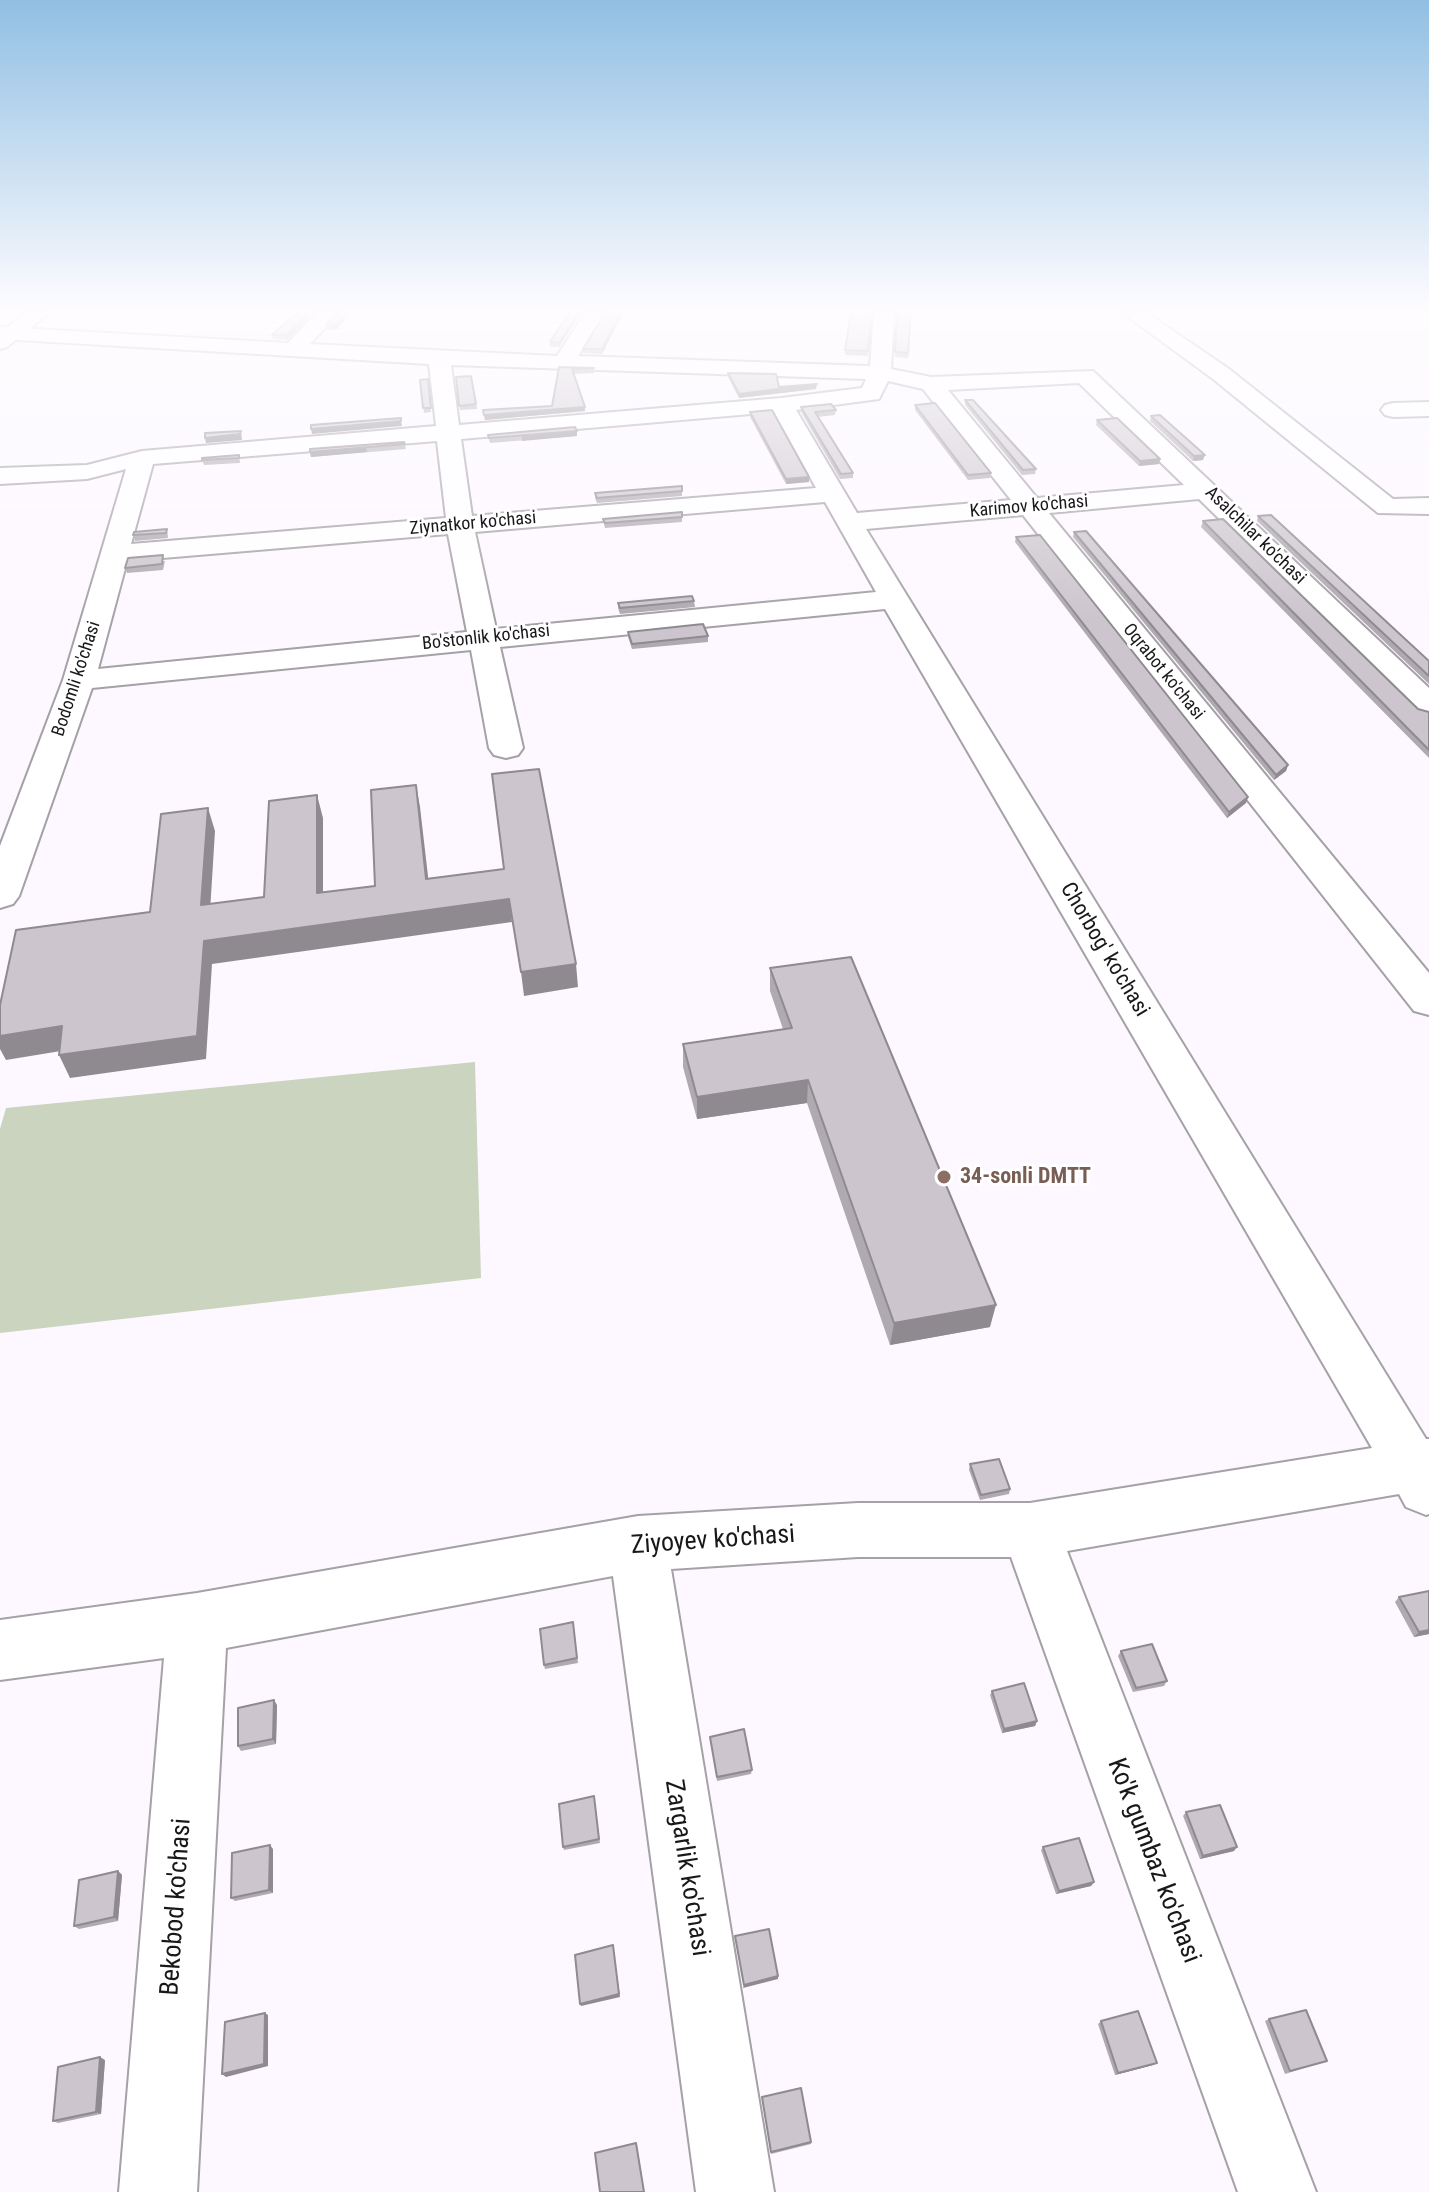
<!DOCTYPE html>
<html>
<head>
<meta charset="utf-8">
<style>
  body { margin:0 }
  canvas { display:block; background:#fdf8ff }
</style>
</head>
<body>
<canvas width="1429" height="2192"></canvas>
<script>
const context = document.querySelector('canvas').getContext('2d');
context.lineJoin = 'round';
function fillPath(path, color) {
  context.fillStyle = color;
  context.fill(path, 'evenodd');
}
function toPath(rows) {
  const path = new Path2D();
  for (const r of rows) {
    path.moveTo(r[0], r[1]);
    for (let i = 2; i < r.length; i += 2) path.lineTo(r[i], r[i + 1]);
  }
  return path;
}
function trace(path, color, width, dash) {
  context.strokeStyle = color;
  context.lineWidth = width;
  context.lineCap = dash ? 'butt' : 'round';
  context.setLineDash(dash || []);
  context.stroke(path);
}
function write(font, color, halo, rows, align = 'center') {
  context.font = font + ' "Roboto Condensed",sans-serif';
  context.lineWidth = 6;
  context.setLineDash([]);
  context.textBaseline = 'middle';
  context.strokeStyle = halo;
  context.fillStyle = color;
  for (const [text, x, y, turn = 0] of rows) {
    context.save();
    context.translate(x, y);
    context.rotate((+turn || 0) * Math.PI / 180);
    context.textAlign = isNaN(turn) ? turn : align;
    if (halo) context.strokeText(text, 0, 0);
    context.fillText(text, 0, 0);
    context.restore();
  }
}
fillPath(toPath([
  [475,1062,481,1278,0,1333,0,1129,6,1108]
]), '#cad4be');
const minor = toPath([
  [317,313,339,313,310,344,557,356,585,313,605,313,578,356,870,366,874,313,894,313,891,369,931,377,1093,371,1429,688,1429,716,1418,713,1199,499,1049,513,1429,973,1429,1015,1414,1011,1023,515,866,529,1426,1439,1429,1439,1429,1514,1426,1515,1406,1507,1399,1494,1067,1551,1316,2192,1238,2192,1011,1557,858,1557,671,1569,774,2192,696,2192,613,1576,226,1648,197,2192,119,2192,164,1658,0,1680,0,1620,197,1593,638,1516,858,1503,1030,1503,1372,1448,885,609,500,647,523,748,518,755,506,758,494,755,489,748,471,650,92,688,19,896,13,904,0,908,0,846,63,680,126,469,87,479,0,484,0,468,87,465,142,451,436,426,429,364,0,339,0,327,288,343,317,313],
  [451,365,866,379,862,388,781,398,459,425,451,365],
  [888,381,923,389,1011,500,857,513,796,410,879,399,888,381],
  [1079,383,1184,485,1037,498,948,390,1079,383],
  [774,412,816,488,472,516,461,439,774,412],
  [437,441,446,518,131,544,153,464,437,441],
  [825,502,876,592,496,629,475,532,825,502],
  [448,534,467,632,98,669,127,561,448,534],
  [1123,313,1147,313,1229,369,1393,499,1429,498,1429,514,1378,513,1213,379,1123,313],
  [1429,402,1429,416,1393,417,1385,415,1381,410,1385,405,1393,403,1429,402]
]);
const major = toPath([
  [26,313,49,313,7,347,0,349,0,333,26,313]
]);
trace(minor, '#a6a0a7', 4);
trace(major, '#a6a0a7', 4);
fillPath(minor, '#fff');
fillPath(major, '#fff');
fillPath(toPath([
  [296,313,314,313,287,340,273,339,272,335],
  [338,313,336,330,327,330,326,325],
  [569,313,581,313,559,347,550,347,550,342],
  [605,313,623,313,602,354,583,353,583,349],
  [872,313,868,356,845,355,845,350],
  [897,313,911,313,908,358,895,357],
  [559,367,594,368,594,373,574,374,585,411,485,420,483,410,552,406],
  [728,373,779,387,816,389,739,398,728,377],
  [471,376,477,409,460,410,456,377],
  [428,379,431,412,424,413,420,380],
  [965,400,1036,469,1035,474,1022,475,965,405],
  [915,405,991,473,990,478,968,480,915,410],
  [801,407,836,410,835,415,818,417,853,473,853,478,840,479,801,412],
  [750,412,809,482,786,484,750,417],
  [1151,416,1203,460,1193,461,1150,421],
  [1097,420,1160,459,1159,464,1139,466,1096,425],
  [488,435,577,436,490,443],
  [404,442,406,449,311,457,310,452],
  [239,455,240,463,204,465,202,460],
  [682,486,682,496,597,503,595,498,595,493],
  [682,512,682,522,605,528,604,524,603,519],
  [1258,516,1429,661,1429,684,1257,521],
  [1203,521,1418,709,1429,712,1429,758,1201,527],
  [167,529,168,538,135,541,133,535],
  [1074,532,1288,765,1286,771,1274,780,1073,537],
  [1016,537,1248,797,1246,803,1227,818,1015,542],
  [165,561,163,570,127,573,125,568],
  [694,601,695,607,620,614,618,608,618,603],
  [628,632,708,636,708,642,632,649,628,637],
  [770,968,990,1327,890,1345,807,1103,697,1119,683,1067,683,1044,783,1029,770,991],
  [970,1464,1010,1489,1009,1494,980,1500,969,1470],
  [1399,1597,1429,1634,1414,1637,1395,1602],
  [573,1622,578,1663,545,1669,544,1665],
  [1121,1651,1167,1681,1164,1686,1133,1692,1118,1656],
  [992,1691,1037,1721,1035,1726,1002,1733,990,1695],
  [277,1705,276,1744,241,1751,238,1746],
  [710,1737,752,1770,751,1774,717,1781],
  [594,1796,600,1843,564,1850,563,1847],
  [1186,1812,1234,1851,1200,1859,1183,1816],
  [1043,1847,1094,1882,1091,1886,1056,1894,1041,1850],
  [273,1849,273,1893,235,1901,231,1898],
  [118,1871,122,1875,118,1921,79,1929,74,1926],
  [1269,2019,1327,2061,1285,2074,1265,2021],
  [1101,2021,1157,2063,1153,2065,1115,2075,1098,2024],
  [105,2060,101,2114,58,2123,53,2121],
  [762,2097,811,2142,811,2144,771,2154]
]), '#afa9b0');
fillPath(toPath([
  [308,313,314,313,287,340,286,335],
  [346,313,351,313,336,330,335,326],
  [578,313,581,313,559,347,559,343],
  [620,313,623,313,602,354,602,349],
  [817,384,816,389,739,398,739,394],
  [585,407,585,411,485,420,484,415],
  [401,421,402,426,312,434,311,429],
  [241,431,242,440,206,443,205,438],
  [577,431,577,436,522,441,522,436],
  [366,447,367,452,311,457,310,452],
  [1205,455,1203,460,1193,461,1194,456],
  [1160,459,1159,464,1139,466,1140,461],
  [809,477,809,482,786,484,786,479],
  [1288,765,1286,771,1274,780,1276,775],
  [416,785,420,807,431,902,426,879],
  [317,795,323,818,323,916,317,893],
  [1248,797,1246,803,1227,818,1229,812],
  [208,808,215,831,209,928,201,905],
  [509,899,512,922,212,964,206,1059,70,1078,59,1055,204,941],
  [576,964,578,987,524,996,521,972],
  [62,1026,73,1049,6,1060,0,1049,0,1036],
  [808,1080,807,1103,697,1119,697,1097],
  [996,1305,990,1327,890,1345,894,1323],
  [1429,1630,1429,1634,1414,1637,1419,1632],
  [274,1700,277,1705,276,1744,273,1739],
  [1037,1721,1035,1726,1002,1733,1004,1729],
  [270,1845,273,1849,273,1893,269,1890],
  [1237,1847,1234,1851,1200,1859,1203,1856],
  [118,1871,122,1875,118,1921,114,1917],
  [1094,1882,1091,1886,1056,1894,1059,1891],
  [613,1945,620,1997,581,2006,580,2004],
  [778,1976,778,1979,743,1988,744,1985],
  [265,2013,268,2015,268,2066,226,2077,222,2074],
  [100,2057,105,2060,101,2114,96,2112],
  [1157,2063,1153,2065,1115,2075,1118,2073]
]), '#8f8a90');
const building = toPath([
  [296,313,308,313,286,335,272,335,296,313],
  [338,313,346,313,335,326,326,325,338,313],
  [569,313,578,313,559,343,550,342,569,313],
  [605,313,620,313,602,349,583,349,605,313],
  [851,313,872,313,868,351,845,350,851,313],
  [897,313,911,313,908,353,895,352,897,313],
  [559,367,594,368,572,369,585,407,484,415,483,410,552,406,559,367],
  [728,373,776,374,779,387,817,384,739,394,728,373],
  [471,376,476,404,459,406,456,377,471,376],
  [428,379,431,408,423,408,420,380,428,379],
  [965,400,973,400,1036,469,1023,470,965,400],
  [935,403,991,473,968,475,915,405,935,403],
  [831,404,836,410,815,412,853,473,841,474,801,407,831,404],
  [772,410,809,477,786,479,750,412,772,410],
  [1160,415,1205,455,1194,456,1151,416,1160,415],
  [401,418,401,421,311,429,311,425,401,418],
  [1117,418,1160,459,1140,461,1097,420,1117,418],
  [575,427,577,431,489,438,488,435,575,427],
  [241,431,240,434,205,438,205,433,241,431],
  [404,442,405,444,310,452,310,449,404,442],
  [239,455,239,458,202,460,202,458,239,455],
  [682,486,682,491,597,498,595,493,682,486],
  [682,512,682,517,605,523,603,519,682,512],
  [1271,515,1429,661,1429,676,1258,516,1271,515],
  [1223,519,1418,709,1429,712,1429,750,1203,521,1223,519],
  [167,529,166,533,133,535,134,532,167,529],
  [1086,531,1288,765,1276,775,1074,532,1086,531],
  [1040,535,1248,797,1229,812,1016,537,1040,535],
  [163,555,162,564,125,568,128,558,163,555],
  [692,596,694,601,620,608,618,603,692,596],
  [703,624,708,636,632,644,628,632,703,624],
  [539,769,576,964,521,972,509,899,204,941,197,1036,59,1055,62,1026,0,1036,0,1005,16,930,150,912,161,814,208,808,201,905,264,897,269,801,317,795,317,893,375,886,371,790,416,785,426,879,504,869,492,774,539,769],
  [851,957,996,1305,894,1323,808,1080,697,1097,683,1044,792,1028,770,968,851,957],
  [999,1459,1010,1489,981,1495,970,1464,999,1459],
  [1429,1591,1429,1630,1419,1632,1399,1597,1429,1591],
  [573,1622,577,1658,544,1665,540,1629,573,1622],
  [1152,1644,1167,1681,1136,1688,1121,1651,1152,1644],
  [1024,1683,1037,1721,1004,1729,992,1691,1024,1683],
  [274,1700,273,1739,238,1746,238,1708,274,1700],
  [744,1729,752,1770,717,1777,710,1737,744,1729],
  [594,1796,599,1839,563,1847,559,1804,594,1796],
  [1220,1805,1237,1847,1203,1856,1186,1812,1220,1805],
  [1079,1838,1094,1882,1059,1891,1043,1847,1079,1838],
  [270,1845,269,1890,231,1898,232,1853,270,1845],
  [118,1871,114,1917,74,1926,79,1880,118,1871],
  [769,1929,778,1976,744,1985,735,1936,769,1929],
  [613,1945,619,1994,580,2004,575,1955,613,1945],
  [1306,2010,1327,2061,1290,2071,1269,2019,1306,2010],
  [1138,2011,1157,2063,1118,2073,1101,2021,1138,2011],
  [265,2013,264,2064,222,2074,225,2022,265,2013],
  [100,2057,96,2112,53,2121,58,2067,100,2057],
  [801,2088,811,2142,771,2152,762,2097,801,2088],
  [636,2143,644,2192,600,2192,595,2153,636,2143]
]);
fillPath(building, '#ccc5cd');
trace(building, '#8f8a90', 2);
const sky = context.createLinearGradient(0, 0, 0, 620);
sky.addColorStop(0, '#90bfe3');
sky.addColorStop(0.5, '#fefcff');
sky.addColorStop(1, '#fefcff00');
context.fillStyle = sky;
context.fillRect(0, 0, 1429, 620);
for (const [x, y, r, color] of [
  [944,1177,8,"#8d6e63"]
]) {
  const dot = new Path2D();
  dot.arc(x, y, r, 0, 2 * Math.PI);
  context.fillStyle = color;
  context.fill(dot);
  trace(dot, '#fff', 3);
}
write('18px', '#1a171a', '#fff', [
  ["Karimov ko'chasi",1029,507,-5],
  ["Ziynatkor ko'chasi",473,524,-5],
  ["Asalchilar ko'chasi",1255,536,44],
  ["Bo'stonlik ko'chasi",486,638,-6],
  ["Oqrabot ko'chasi",1163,672,51],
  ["Bodomli ko'chasi",77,679,-72]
]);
write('22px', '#1a171a', '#fff', [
  ["Chorbog' ko'chasi",1104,950,59]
]);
write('bold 22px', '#785e54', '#fff', [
  ["34-sonli DMTT",960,1177]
], 'left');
write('26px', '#1a171a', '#fff', [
  ["Ziyoyev ko'chasi",713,1541,-4],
  ["Ko'k gumbaz ko'chasi",1153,1861,69],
  ["Zargarlik ko'chasi",686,1868,81],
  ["Bekobod ko'chasi",177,1907,-86]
]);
</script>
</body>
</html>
